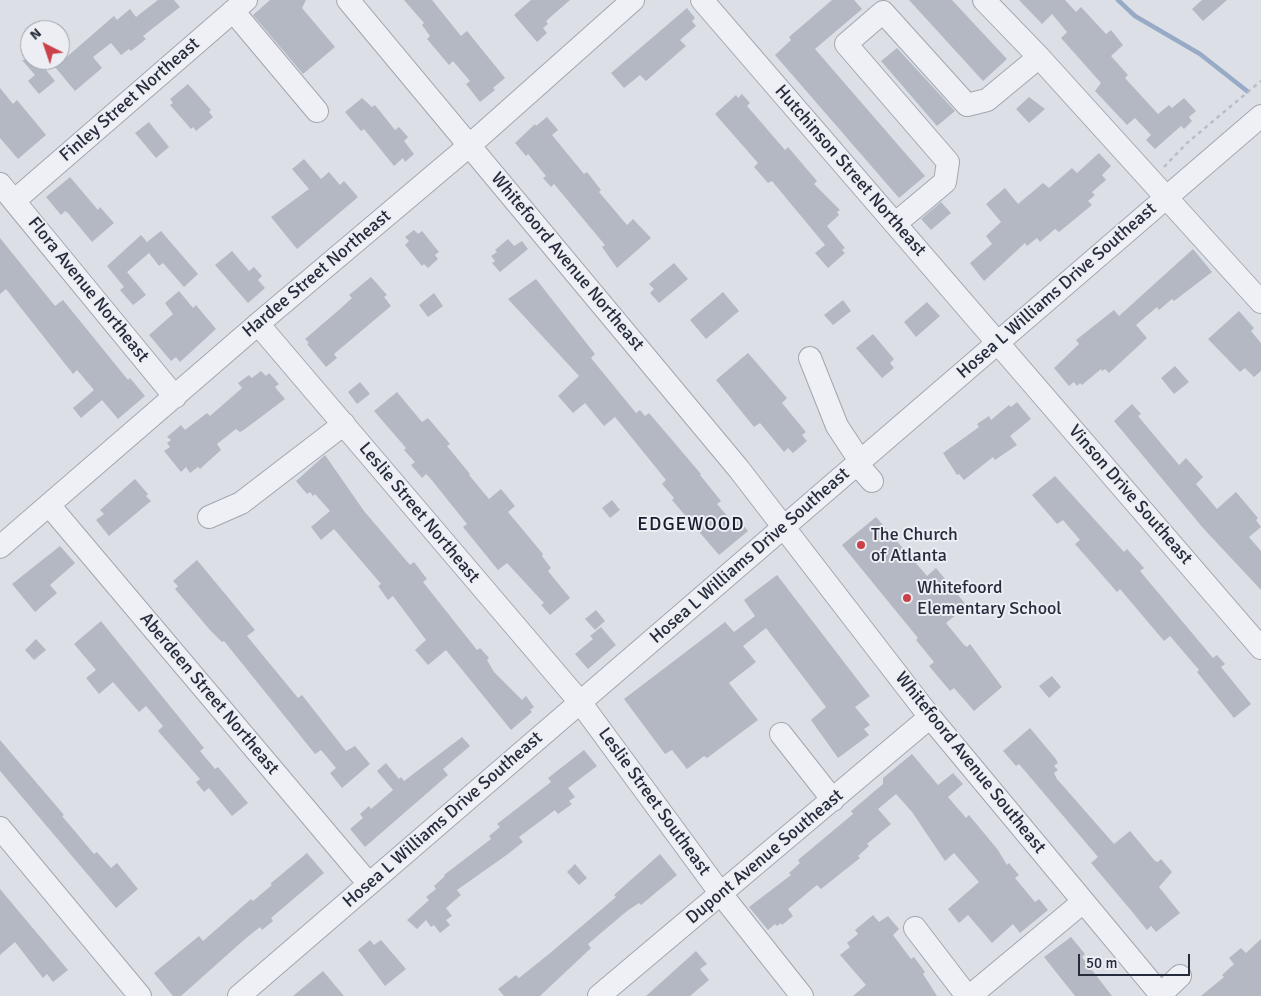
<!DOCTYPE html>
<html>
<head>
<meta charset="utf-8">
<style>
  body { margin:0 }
  #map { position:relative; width:1261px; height:996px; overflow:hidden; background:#dcdfe6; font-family:Signika,sans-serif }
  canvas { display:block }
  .north { position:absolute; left:20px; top:20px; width:50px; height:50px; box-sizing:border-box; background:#eceef4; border:1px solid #9da0aa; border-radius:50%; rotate:319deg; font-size:14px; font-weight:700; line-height:20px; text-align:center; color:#262c3c }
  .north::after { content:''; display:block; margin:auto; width:18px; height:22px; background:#cb4149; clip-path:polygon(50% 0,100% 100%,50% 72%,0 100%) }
  .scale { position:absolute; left:1078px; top:954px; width:112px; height:22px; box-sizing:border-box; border:2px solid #262c3c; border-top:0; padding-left:6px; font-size:15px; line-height:18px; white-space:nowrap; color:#262c3c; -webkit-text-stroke:4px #eceef4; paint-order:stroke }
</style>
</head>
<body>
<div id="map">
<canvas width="1261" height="996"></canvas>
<div class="north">N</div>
<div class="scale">50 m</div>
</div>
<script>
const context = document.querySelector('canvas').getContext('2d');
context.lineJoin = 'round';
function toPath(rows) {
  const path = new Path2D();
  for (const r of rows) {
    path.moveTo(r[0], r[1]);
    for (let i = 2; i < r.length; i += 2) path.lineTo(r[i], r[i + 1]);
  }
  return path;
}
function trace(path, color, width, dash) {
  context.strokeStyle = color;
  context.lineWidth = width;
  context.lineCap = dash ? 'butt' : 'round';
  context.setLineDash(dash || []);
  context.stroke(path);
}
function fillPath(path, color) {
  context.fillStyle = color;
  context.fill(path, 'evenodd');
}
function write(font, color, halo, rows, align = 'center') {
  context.font = font + ' Signika,sans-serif';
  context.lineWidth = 4;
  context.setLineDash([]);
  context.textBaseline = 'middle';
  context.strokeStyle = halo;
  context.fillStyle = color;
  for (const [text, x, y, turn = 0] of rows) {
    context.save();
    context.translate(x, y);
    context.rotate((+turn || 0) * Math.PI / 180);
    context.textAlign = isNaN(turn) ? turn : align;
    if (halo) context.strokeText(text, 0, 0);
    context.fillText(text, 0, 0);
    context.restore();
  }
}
trace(toPath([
  [1118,0,1135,16,1200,54,1247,91]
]), '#97aac6', 4.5);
fillPath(toPath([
  [158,0,174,0,180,7,143,36,146,39,131,51,129,49,121,55,111,43,93,57,102,68,75,91,55,67,114,16,117,20,130,9,136,17],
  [270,0,306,0,302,8,335,47,303,74,253,15],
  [404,0,432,0,461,36,467,31,505,78,493,88,495,90,480,102,466,84,470,81,453,61,449,65,427,39,430,36,422,25,424,23],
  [531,0,570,0,546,21,548,24,543,28,547,33,537,42,514,15],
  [832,0,854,0,862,9,815,49,925,176,899,198,775,55,791,40,789,37],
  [909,0,952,0,1007,59,983,81],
  [1019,0,1065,0,1076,12,1081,7,1106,34,1111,30,1123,45,1111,56,1128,75,1125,78,1158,114,1169,105,1172,108,1184,98,1196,111,1189,117,1192,121,1184,129,1181,126,1155,149,1146,140,1151,135,1135,118,1127,125,1095,91,1101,83,1061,38,1067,32,1052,14,1042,24],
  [1202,0,1227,0,1203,21,1192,9],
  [687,8,695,18,692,21,696,26,680,40,686,46,646,81,640,75,624,88,611,73],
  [897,48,955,111,937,126,881,61],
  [22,60,38,60,55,81,39,94,28,81,35,75],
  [188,84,211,110,209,112,213,117,196,131,193,127,191,129,170,105,173,103,170,99],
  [0,88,13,104,17,100,46,135,18,159,0,138],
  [742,94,750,103,747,106,785,150,788,147,817,181,814,184,840,210,837,212,839,215,827,226,845,248,842,250,845,253,828,268,815,253,825,245,772,181,768,183,754,167,758,163,715,114,736,95,738,98],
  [1029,97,1045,109,1029,123,1016,109],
  [362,98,372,107,375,105,395,130,399,127,408,137,404,141,414,154,405,162,403,158,394,166,364,129,361,131,345,112],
  [547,117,558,130,552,135,584,174,587,172,601,190,599,192,627,225,633,219,651,238,617,268,602,247,605,245,554,184,551,187,543,178,546,176,528,154,526,156,515,143,535,124,536,126],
  [149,122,169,147,156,158,135,133],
  [1099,153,1111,166,1102,175,1106,180,1092,192,1095,195,1088,201,1092,205,1059,232,1055,229,1040,242,1037,238,1027,246,1025,243,984,281,970,263,992,244,986,236,1001,222,986,204,1005,188,1018,204,1043,183,1049,188,1072,168,1077,173],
  [304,159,321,179,329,172,340,185,344,181,358,197,297,249,271,217,309,189,292,169],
  [70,177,98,210,100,207,114,223,92,242,68,213,65,211,61,215,46,197],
  [941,202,951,213,931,230,921,219],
  [414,230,418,234,422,231,439,252,435,255,438,259,428,268,424,264,422,266,405,245,409,241,405,237],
  [161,231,198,274,184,287,163,263,159,266,149,253,127,272,146,295,133,305,120,290,124,287,107,266,141,235,147,242],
  [0,238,55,306,63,300,128,380,130,378,145,396,118,419,102,400,81,418,73,408,94,390,77,370,73,374,6,289,0,294],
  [508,239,514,246,522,241,528,249,500,272,492,263,495,261,491,256,497,252,495,250],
  [1193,249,1212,272,1174,301,1172,299,1159,310,1157,307,1136,325,1147,338,1109,373,1105,369,1102,371,1101,369,1082,385,1080,383,1077,386,1074,382,1069,386,1054,368,1079,344,1076,340,1114,310,1119,316],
  [232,251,249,271,254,267,262,276,258,280,265,288,248,303,215,265],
  [674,263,688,279,659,303,650,293,654,289,649,284],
  [371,277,387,295,384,297,391,306,334,354,337,358,326,367,307,344,309,343,305,339,340,309,352,298,349,295],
  [536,279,595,354,591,358,636,413,640,410,645,416,649,413,701,474,700,475,721,501,717,504,734,524,739,520,748,531,719,555,672,500,674,498,662,484,666,480,615,417,604,426,585,403,573,413,558,396,579,376,508,299],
  [179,291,193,308,196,305,216,329,180,362,176,357,171,361,149,335,173,314,165,303],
  [723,292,739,311,706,339,690,320],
  [434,293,443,306,428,317,419,305],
  [843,300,851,311,833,325,824,315],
  [927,302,940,316,916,337,904,322],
  [1239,311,1254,328,1251,331,1261,343,1261,371,1254,377,1245,368,1240,372,1208,339],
  [873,334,894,359,890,363,894,368,882,378,856,348],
  [748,353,787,398,782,403,806,432,802,435,807,441,793,453,788,448,784,452,760,423,754,427,716,380],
  [1175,366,1189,382,1174,394,1161,378],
  [261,371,266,376,269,373,279,384,275,387,285,399,245,429,240,432,236,429,217,444,221,450,200,469,198,467,190,473,186,467,181,472,164,451,170,447,167,443,171,440,167,437,181,425,185,430,207,413,210,416,242,388,238,383,249,375,252,378],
  [360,382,370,394,357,404,348,392],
  [397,392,422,422,428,418,450,444,447,446,470,474,469,475,489,499,501,489,515,506,508,512,543,554,542,556,551,568,548,571,570,598,550,615,541,605,544,603,507,563,498,570,463,527,467,524,430,478,426,474,422,478,411,465,415,462,404,450,406,448,374,411],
  [1017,402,1031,419,1010,436,1017,445,995,460,993,457,964,480,959,474,957,475,943,453,979,427,977,424,989,416,991,420,1009,405,1011,407],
  [1132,404,1141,414,1138,416,1179,465,1186,458,1203,477,1196,484,1217,509,1236,492,1258,518,1256,520,1261,527,1249,537,1261,551,1261,590,1203,528,1114,421],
  [325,455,364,511,410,565,414,562,427,579,423,582,477,650,480,648,489,658,487,660,494,672,522,700,526,696,534,707,530,710,532,712,511,730,446,650,428,665,415,650,426,640,393,596,388,600,378,586,381,584,334,529,321,540,311,527,330,511,315,494,313,496,310,492,307,494,296,481],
  [1055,476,1124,552,1127,549,1144,568,1140,571,1213,658,1217,655,1225,664,1221,667,1251,704,1234,718,1197,672,1199,670,1170,636,1164,641,1120,589,1117,592,1075,544,1080,540,1063,520,1057,524,1032,495],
  [135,479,148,494,146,496,151,501,109,536,96,520,104,514,100,510],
  [612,500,620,510,610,518,602,508],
  [876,517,927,576,936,568,967,606,946,623,964,645,967,647,970,644,1002,687,974,711,954,688,950,691,929,666,934,662,916,640,918,638,842,545],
  [60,546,75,563,50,585,57,593,35,612,12,584],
  [197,560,255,630,247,636,298,698,302,695,346,751,355,746,370,764,342,788,330,773,336,768,321,750,315,754,224,641,222,642,210,630,175,589,178,586,173,581],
  [777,575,870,696,855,707,870,725,864,729,869,735,838,758,811,720,826,707,766,628,743,646,756,662,729,683,758,720,707,758,704,756,687,769,672,750,665,754,624,699,725,622,734,632,755,616,744,600],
  [596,610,605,621,595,630,585,619],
  [101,621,204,748,200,751,215,769,218,767,248,803,232,816,209,788,204,792,196,782,200,779,158,731,163,726,146,706,139,712,113,682,99,694,86,678,96,670,74,644],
  [601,627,616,645,588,669,575,654,593,639,590,636],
  [36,639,46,650,34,660,25,650],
  [1052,676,1061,687,1049,698,1039,686],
  [1030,728,1055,758,1058,763,1054,766,1058,770,1054,773,1057,779,1114,844,1130,831,1155,861,1158,862,1161,859,1172,872,1159,887,1180,913,1156,932,1151,926,1147,930,1129,908,1091,863,1098,857,1019,764,1016,766,1003,751],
  [462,737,470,746,443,769,448,775,365,847,350,829,363,818,360,814,369,806,371,809,393,790,377,771,386,763,399,779,401,777,404,781],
  [0,740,64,815,62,816,94,854,97,852,111,868,117,863,138,889,116,908,0,771],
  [584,750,597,766,568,788,575,797,569,801,572,804,558,814,555,810,519,837,523,842,508,854,457,890,461,895,446,908,452,916,446,920,450,925,440,933,434,925,431,927,426,920,417,929,407,920,429,900,426,897,436,889,434,886,445,876,444,875,491,839,489,836,500,827,497,824,551,782,548,778],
  [912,754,938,785,953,773,963,784,948,797,966,818,969,815,998,850,1007,865,1009,863,1019,875,1015,878,1035,902,1039,899,1048,910,1020,933,1013,924,992,943,968,915,959,923,948,909,979,882,954,853,945,861,912,812,896,794,878,809,891,824,867,844,869,846,858,856,860,858,821,889,817,885,788,909,793,916,782,925,781,923,777,926,775,924,768,930,749,907,791,875,789,873,800,863,798,860,853,814,851,811,883,784,883,778],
  [307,853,324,873,271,918,273,921,262,930,260,927,245,939,181,996,173,996,154,973,199,936,203,941,251,899,253,901,272,885,270,884],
  [660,854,677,875,641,905,639,903,627,911,588,944,591,948,540,996,504,996,498,989,516,975,519,978,549,954,616,897,614,895],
  [575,864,587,878,579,885,567,872],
  [0,889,68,970,53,982,47,974,43,978,15,942,0,955],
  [873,915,879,922,888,916,899,929,893,935,911,959,914,957,925,972,923,974,937,996,853,996,866,985,840,955,850,947,847,943,858,934,855,930],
  [1071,937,1085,954,1082,957,1112,996,1075,996,1044,957],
  [1261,939,1261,996,1201,996,1224,977,1222,975,1234,964,1229,958,1241,948,1246,953],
  [370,940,374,945,381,940,406,969,385,986,358,950],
  [696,951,707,964,700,969,709,980,690,996,646,996],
  [323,971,344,996,293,996]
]), '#b4b8c3');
const minor = toPath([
  [348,0,738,468,930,717,1162,996],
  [702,0,1261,648],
  [984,0,1039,57,1261,302],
  [233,11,317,111],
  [0,184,175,397],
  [14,201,246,0],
  [896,223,945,182,948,162,846,44,883,12,967,105,987,100,1039,57],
  [258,324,580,702,721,894,802,996],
  [810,358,837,426,860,461],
  [857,464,872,481],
  [49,505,369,884],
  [209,517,241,503,344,424],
  [0,547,258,324,470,145,633,0],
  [781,734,833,800],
  [0,828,140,996],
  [915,928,967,996],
  [1161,994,1180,976],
  [239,996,1261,116],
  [599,996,930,717],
  [970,996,1083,902]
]);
trace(minor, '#a2a6b0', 24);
trace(toPath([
  [1164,167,1187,143,1261,81]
]), '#bbbdc5', 2.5, [4, 4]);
trace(minor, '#eff0f5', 22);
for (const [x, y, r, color] of [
  [861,545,5,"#cb4149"],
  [907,598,5,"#cb4149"]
]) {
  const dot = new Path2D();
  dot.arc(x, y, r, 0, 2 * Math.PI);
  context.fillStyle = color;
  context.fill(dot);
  trace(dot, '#eceef4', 2);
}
write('18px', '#262c3c', '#eceef4', [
  ["Finley Street Northeast",130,100,-41],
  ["Hutchinson Street Northeast",850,171,49],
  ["Whitefoord Avenue Northeast",567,262,50],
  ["Hardee Street Northeast",317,274,-40],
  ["Flora Avenue Northeast",88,290,51],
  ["Hosea L Williams Drive Southeast",1057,291,-41],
  ["Vinson Drive Southeast",1130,495,49],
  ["Leslie Street Northeast",419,513,50],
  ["Hosea L Williams Drive Southeast",750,556,-41],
  ["Aberdeen Street Northeast",209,694,50],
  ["Whitefoord Avenue Southeast",970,763,51],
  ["Leslie Street Southeast",654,802,54],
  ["Hosea L Williams Drive Southeast",443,820,-41],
  ["Dupont Avenue Southeast",765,857,-40]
]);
write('18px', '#262c3c', '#eceef4', [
  ["The Church",871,535],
  ["of Atlanta",871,556],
  ["Whitefoord",917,588],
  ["Elementary School",917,609]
], 'left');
context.letterSpacing = '1px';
write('19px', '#191e2d', '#eceef4', [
  ["EDGEWOOD",691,525]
]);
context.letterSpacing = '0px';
</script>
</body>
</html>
